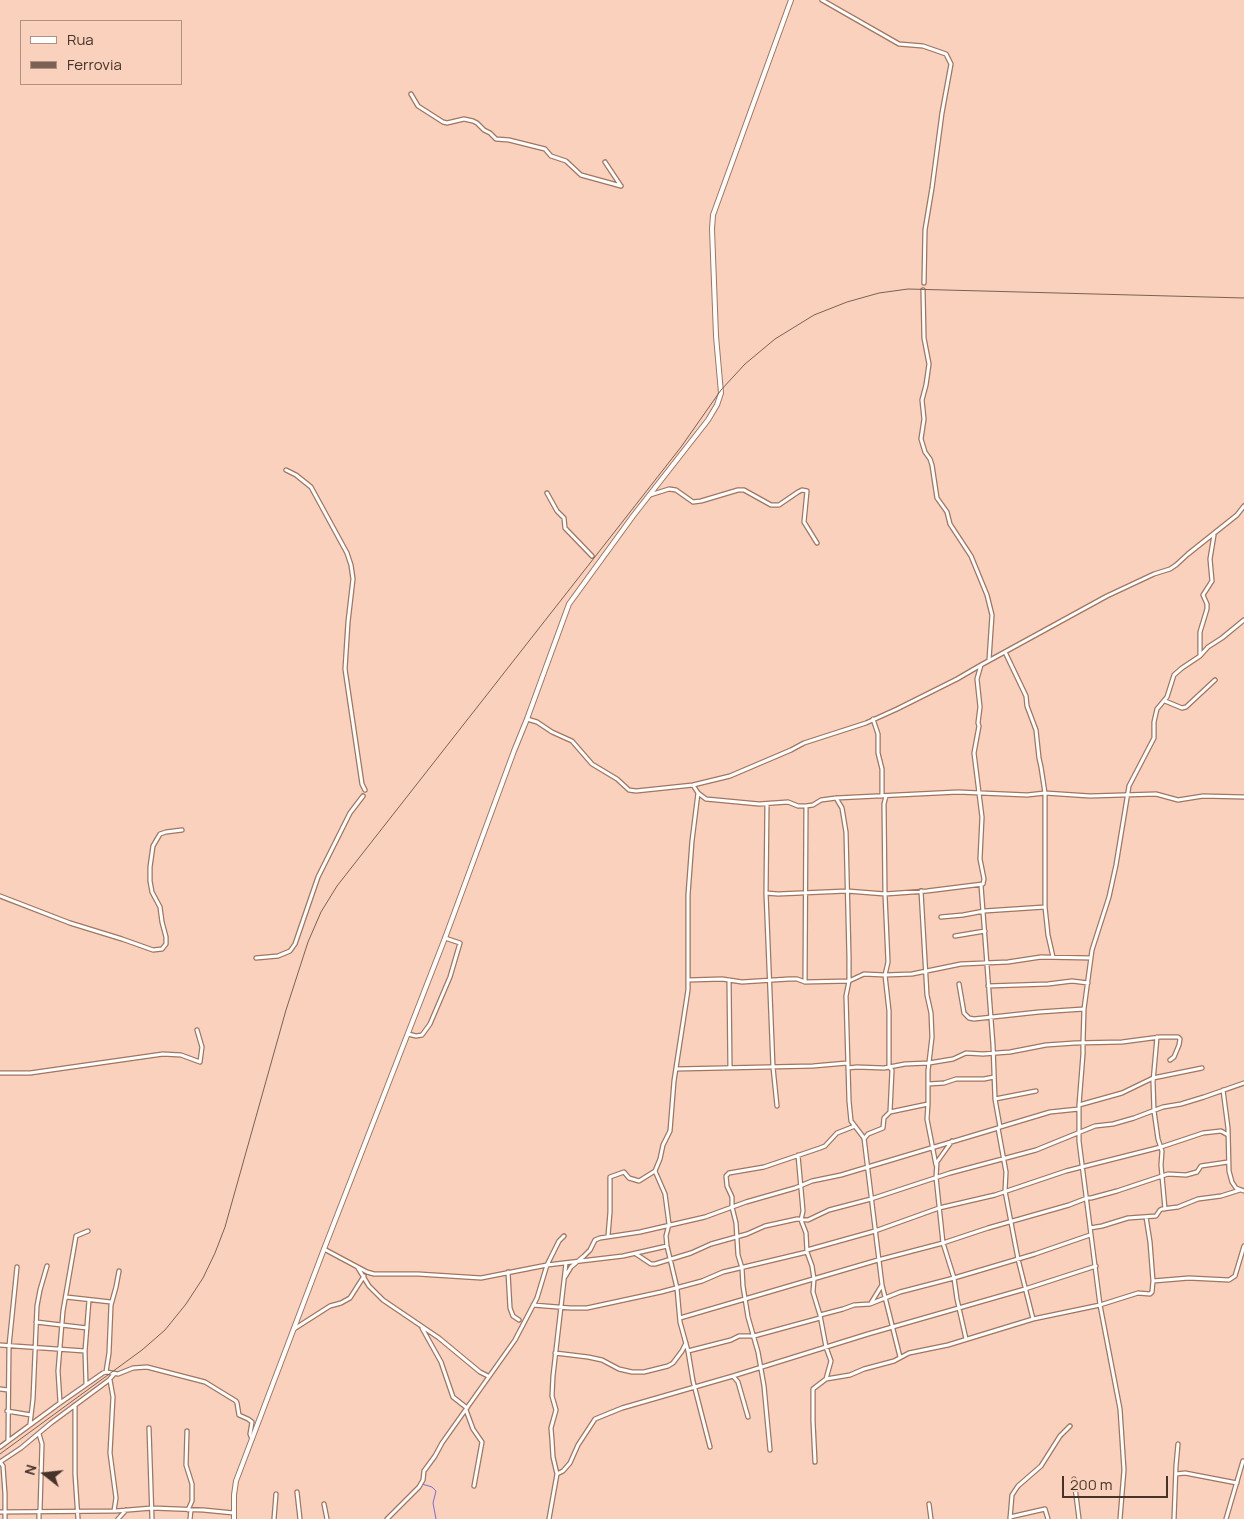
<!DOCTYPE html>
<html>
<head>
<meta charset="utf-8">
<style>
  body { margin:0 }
  #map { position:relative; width:1244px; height:1519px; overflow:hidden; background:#f9d1bd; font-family:Manrope,sans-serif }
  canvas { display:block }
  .legend { position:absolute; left:20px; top:20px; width:162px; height:65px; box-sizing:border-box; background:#f9d1bd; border:1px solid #b19282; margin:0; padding:6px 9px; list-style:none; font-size:15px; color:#463329 }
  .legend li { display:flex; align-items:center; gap:10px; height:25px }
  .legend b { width:25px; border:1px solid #b19282 }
  .north { position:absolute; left:20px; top:1449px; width:50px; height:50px; -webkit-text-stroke:4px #f9d1bd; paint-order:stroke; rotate:286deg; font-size:14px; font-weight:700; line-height:20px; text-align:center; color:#463329 }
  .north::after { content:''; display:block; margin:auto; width:18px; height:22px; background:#463329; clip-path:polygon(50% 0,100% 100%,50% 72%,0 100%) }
  .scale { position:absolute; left:1062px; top:1476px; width:106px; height:22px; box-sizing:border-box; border:2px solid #463329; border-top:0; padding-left:6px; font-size:15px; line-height:18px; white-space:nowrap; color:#463329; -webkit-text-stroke:4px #f9d1bd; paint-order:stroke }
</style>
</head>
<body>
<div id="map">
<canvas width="1244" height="1519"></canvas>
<ul class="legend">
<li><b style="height:6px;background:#fff"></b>Rua</li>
<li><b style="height:6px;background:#7b6154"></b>Ferrovia</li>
</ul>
<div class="north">N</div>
<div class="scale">200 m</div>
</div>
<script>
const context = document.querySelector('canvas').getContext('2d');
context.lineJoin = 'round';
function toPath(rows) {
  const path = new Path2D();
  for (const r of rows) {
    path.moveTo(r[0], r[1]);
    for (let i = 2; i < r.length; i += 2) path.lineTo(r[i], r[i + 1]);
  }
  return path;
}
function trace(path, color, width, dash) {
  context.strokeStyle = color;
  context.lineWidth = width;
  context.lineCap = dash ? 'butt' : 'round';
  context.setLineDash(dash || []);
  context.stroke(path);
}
trace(toPath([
  [422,1484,432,1487,436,1491,433,1503,436,1519]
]), '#7d6ad7', 1);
const minor = toPath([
  [822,0,899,44,923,46,946,54,951,64,942,113,932,188,925,230,924,283],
  [411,94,418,106,443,122,447,123,464,119,473,121,477,123,484,130,490,133,496,139,509,140,545,149,551,156,566,161,581,175,621,186],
  [605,162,621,186],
  [923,290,924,338,929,364,926,385,922,400,924,419,921,439,925,452,930,459,932,465,937,498,947,512,950,524,971,556,987,595,992,615,989,660],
  [286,470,296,475,311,487,347,553,351,565,353,579,348,622,345,669,362,784,365,790],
  [547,493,557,511,564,518,565,528,592,556],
  [650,495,669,489,676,490,693,502,701,501,738,490,744,490,771,505,779,505,798,492,802,490,807,491,804,522,817,543],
  [1005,652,1026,696,1027,706,1036,730,1039,758,1041,767,1045,793,1045,907,1048,935,1053,957],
  [1200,655,1200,632,1207,609,1207,604,1203,595,1212,581,1210,559,1214,535],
  [1165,701,1182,708,1186,707,1215,680],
  [527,719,537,722,552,732,572,741,592,764,617,779,629,790,636,791,693,785,730,776,791,750,804,743,866,723,897,709,957,679,981,665,1107,596,1154,574,1170,569,1176,565,1188,554,1237,515,1244,506],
  [873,719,878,734,878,753,882,769,882,796],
  [693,785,698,793,706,799,759,804,788,802,798,806,806,806,813,805,821,800,836,798,958,792,1027,795,1045,793,1090,796,1156,794,1178,800,1203,796,1244,797],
  [698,793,692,841,688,895,688,990,674,1081,670,1131,663,1145,660,1159,655,1171,665,1194,669,1224,666,1236,667,1246,677,1288,680,1322,688,1351,693,1381,710,1447],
  [836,798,842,808,846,832,849,957,849,981,846,996,849,1101,851,1121,864,1138,882,1285,900,1357],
  [767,804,766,893,773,1067,777,1106],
  [981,885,993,1045,995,1099,1000,1127,998,1128,1006,1172,1005,1191,1018,1259,1033,1319],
  [921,891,927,995,931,1013,932,1037,928,1071,928,1104,927,1119,936,1165],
  [766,893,778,894,847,891,885,894,927,891,983,884,984,879,980,859,982,817,974,753,979,726,978,723,980,707,977,679,981,665],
  [0,896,70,923,122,939,153,950,162,949,166,944,166,937,162,922,160,907,152,892,150,881,150,867,153,846,160,834,166,832,182,830],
  [941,917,963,915,984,911,1045,907],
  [955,936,985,931],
  [256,958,278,956,290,951,295,944,318,877,350,813,363,796],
  [688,980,722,979,742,982,789,979,797,979,805,982,849,981,864,974,885,975,888,962,885,894,884,804,886,796],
  [729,980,730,1068],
  [805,982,806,806],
  [959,984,964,1013,969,1018,974,1019,1039,1012,1084,1009],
  [988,986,1048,984,1072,981,1088,983],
  [408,1034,416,1036,422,1035,430,1024,450,977,460,943,445,938],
  [1157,1037,1153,1082,1154,1111,1158,1139,1162,1151,1161,1165,1165,1209],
  [848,1068,857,1067,884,1068,905,1064,929,1063,953,1059,966,1053,983,1054,1010,1052,1046,1045,1075,1043,1122,1042,1160,1037,1178,1037,1180,1039,1179,1045,1174,1057,1170,1060],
  [676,1069,813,1066,847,1063],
  [0,1073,30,1073,163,1054,181,1055,200,1062,202,1047,197,1030],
  [928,1084,944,1083,956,1079,984,1079,994,1077],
  [1223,1090,1228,1128,1229,1171,1232,1182,1236,1188,1244,1191],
  [995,1099,1036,1091],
  [1079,1105,1122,1093,1153,1078,1202,1068],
  [890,1112,892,1070,889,1067,889,1011,885,975,912,974,961,964,1008,962,1041,957,1091,958],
  [1000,1127,1050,1112,1079,1109],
  [864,1139,868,1134,883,1128,884,1118,890,1112,928,1104],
  [952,1141,937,1162,936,1177,943,1243,954,1278,957,1299,966,1339],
  [798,1155,803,1211,801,1220,806,1233,807,1252,812,1266,814,1279,813,1292,820,1315,826,1347,831,1361,826,1379,813,1389,813,1421,815,1462],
  [1090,1228,1102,1226,1128,1218,1156,1216,1160,1210,1162,1209,1178,1207,1198,1199,1221,1196,1240,1190],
  [608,1236,610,1212,610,1177,624,1172,629,1178,639,1181,655,1171],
  [324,1249,367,1272,374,1274,418,1274,481,1278,547,1265,623,1256,667,1246],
  [807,1250,875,1231,939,1208,995,1195,1066,1171,1161,1147,1203,1133,1221,1131,1228,1135],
  [636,1254,651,1264,655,1264,691,1253,711,1244,747,1234,765,1226,797,1219,808,1220,829,1210,871,1199,950,1173,1036,1150,1095,1126,1113,1124,1134,1118,1163,1107,1181,1104,1204,1097,1244,1083],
  [358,1268,369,1286,383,1300,439,1338,480,1372,488,1376],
  [508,1272,510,1308,513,1316,519,1320],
  [565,1277,571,1267,584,1256,590,1250,595,1240,600,1238,640,1232,705,1217,746,1202,795,1188,812,1181,841,1175,998,1128],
  [1153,1281,1189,1278,1229,1280,1235,1276,1244,1246],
  [66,1297,111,1302],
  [871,1303,882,1285],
  [533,1305,570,1308,587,1308,661,1292,702,1281,723,1272,807,1252],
  [820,1315,843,1309,854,1305,870,1304,900,1292,954,1278,1035,1254,1090,1235],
  [680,1318,878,1260,943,1243,988,1228,1069,1205,1087,1198,1091,1198,1117,1191,1168,1174,1186,1175,1197,1172,1201,1166,1228,1162],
  [36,1322,87,1328],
  [422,1328,441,1362,453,1397,467,1408],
  [294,1329,330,1306,341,1303,350,1298,364,1276],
  [0,1345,85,1351],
  [688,1351,731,1340,739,1336,754,1336,820,1318],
  [555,1353,588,1357,602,1360,619,1369,632,1372,644,1372,668,1366,673,1363,682,1351,686,1343],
  [106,1372,109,1353,111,1305,116,1287,119,1271],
  [733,1376,738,1382,748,1417],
  [826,1379,850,1375,864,1369,894,1361,909,1353,948,1345,1033,1319,1100,1305,1138,1293,1150,1294,1152,1292,1153,1281,1150,1242,1146,1217],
  [110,1380,113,1397,110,1453,116,1498,114,1511],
  [86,1384,85,1351,89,1300],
  [0,1389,8,1390],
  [60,1402,58,1371,63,1311,76,1236,88,1231],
  [75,1405,75,1474,78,1519],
  [466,1410,473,1429,482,1442,474,1486],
  [7,1411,31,1415],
  [30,1424,33,1399,37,1306,40,1290,47,1266],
  [149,1428,152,1519],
  [187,1431,186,1465,192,1484,192,1501,188,1510],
  [39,1434,42,1444,40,1511],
  [8,1441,9,1346,17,1267],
  [0,1447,60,1403,103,1373,106,1372,118,1374,133,1368,147,1367,205,1382,236,1401,237,1403,239,1415,248,1419,252,1422,250,1434,252,1439],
  [770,1450,764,1386,758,1352,748,1317,743,1286,742,1268,738,1255,736,1223,732,1207,732,1197,727,1186,726,1176,729,1173,764,1167,820,1148,825,1146,837,1133,855,1126],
  [0,1462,21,1448,51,1423,109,1380,114,1374],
  [0,1462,3,1466,5,1494,5,1519],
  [557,1474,563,1471,570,1463,578,1445,595,1419,622,1408,733,1376,868,1334,1025,1289,1096,1266],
  [1176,1474,1185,1473,1237,1483],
  [1074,1479,1079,1519],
  [297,1492,300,1519],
  [324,1504,327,1519],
  [929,1504,931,1519],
  [39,1511,39,1519],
  [0,1512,116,1511,152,1508,203,1510,234,1513],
  [1010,1517,1045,1509,1048,1519],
  [118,1519,126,1510],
  [190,1519,191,1510],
  [274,1519,276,1494],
  [387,1519,419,1487,423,1480,424,1471,435,1456,442,1443,515,1340,537,1298,547,1265,559,1241,564,1236],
  [549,1519,557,1474,553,1457,552,1440,551,1428,556,1410,552,1396,553,1376,566,1263],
  [1010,1519,1012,1495,1018,1486,1041,1466,1060,1436,1070,1426],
  [1120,1519,1124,1470,1120,1409,1100,1305,1079,1141,1079,1105,1083,1054,1083,1043,1084,1009,1092,950,1109,897,1116,865,1129,786,1154,738,1154,722,1157,709,1167,697,1174,675,1182,668,1200,656,1208,647,1222,638,1244,620],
  [1174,1519,1176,1466,1178,1444],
  [1226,1519,1243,1461]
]);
const tertiary = toPath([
  [234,1519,234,1495,236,1481,324,1249,445,938,514,751,527,719,569,604,633,516,708,420,717,405,721,393,716,336,712,229,713,215,791,0]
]);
trace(minor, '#a1755e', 5.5);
trace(tertiary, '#a1755e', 6);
trace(minor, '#fff', 3);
trace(tertiary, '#fff', 4);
trace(toPath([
  [0,1454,142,1350,165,1330,186,1304,203,1278,215,1253,225,1227,286,1010,308,942,321,912,337,886,681,447,721,390,745,364,775,339,814,315,847,302,879,293,908,289,1244,298]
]), '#7b6154', 1);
</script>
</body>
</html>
